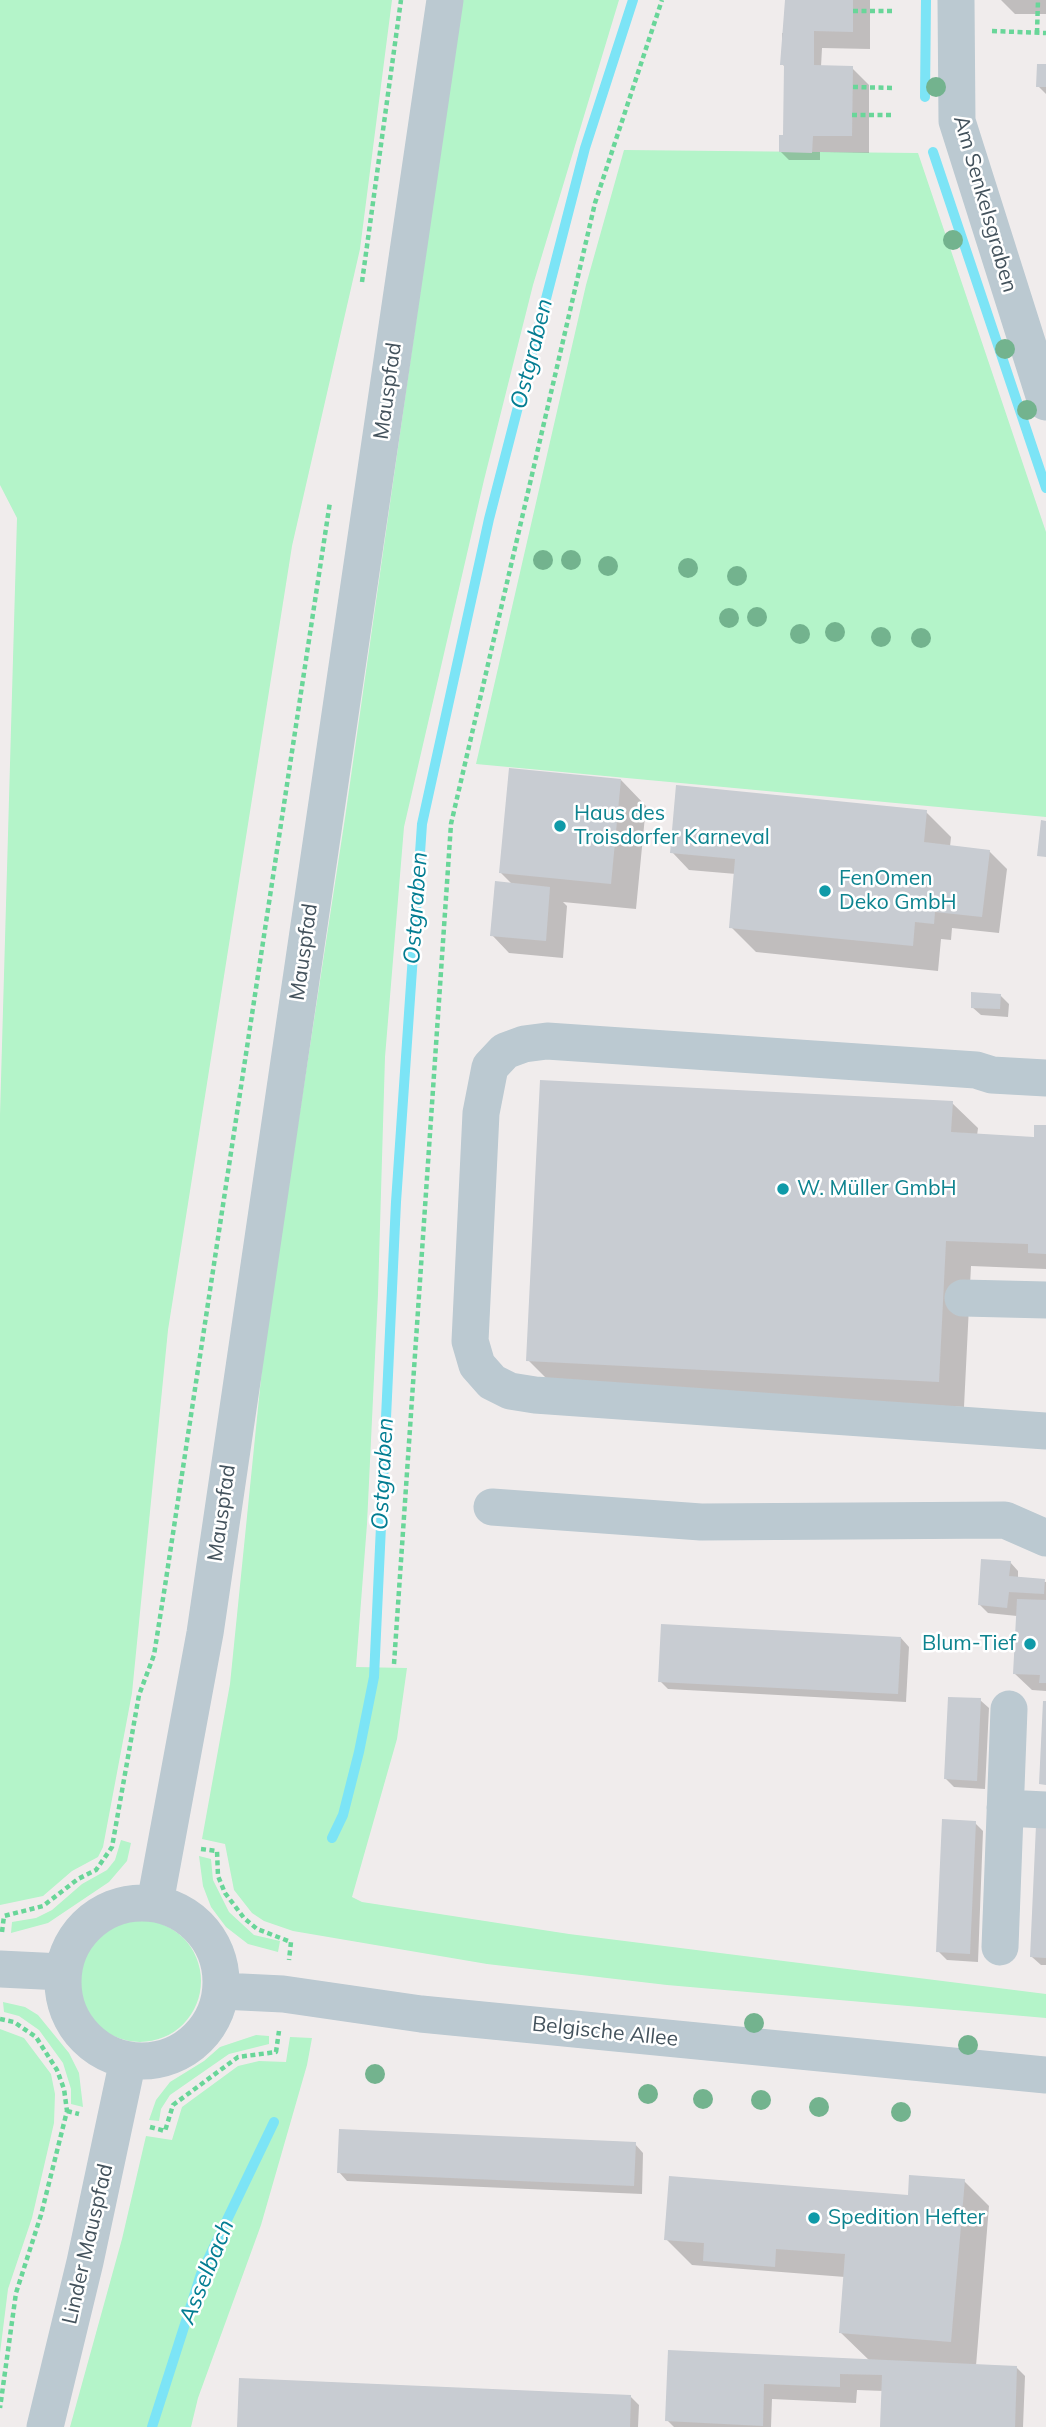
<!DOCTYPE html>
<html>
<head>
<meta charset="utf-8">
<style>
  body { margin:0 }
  canvas { display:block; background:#f0ecec }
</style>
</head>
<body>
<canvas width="1046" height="2427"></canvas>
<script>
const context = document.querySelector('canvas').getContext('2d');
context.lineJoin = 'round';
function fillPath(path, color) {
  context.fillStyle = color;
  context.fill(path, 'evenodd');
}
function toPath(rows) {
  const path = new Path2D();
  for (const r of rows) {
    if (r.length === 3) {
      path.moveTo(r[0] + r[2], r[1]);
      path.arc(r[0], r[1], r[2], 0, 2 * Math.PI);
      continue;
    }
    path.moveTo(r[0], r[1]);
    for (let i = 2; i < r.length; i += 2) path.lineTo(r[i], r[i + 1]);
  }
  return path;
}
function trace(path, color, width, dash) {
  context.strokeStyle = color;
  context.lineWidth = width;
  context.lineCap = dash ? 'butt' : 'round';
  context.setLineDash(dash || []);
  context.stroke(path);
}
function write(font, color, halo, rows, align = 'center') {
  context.font = font + ' Mulish,sans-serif';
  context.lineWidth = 5;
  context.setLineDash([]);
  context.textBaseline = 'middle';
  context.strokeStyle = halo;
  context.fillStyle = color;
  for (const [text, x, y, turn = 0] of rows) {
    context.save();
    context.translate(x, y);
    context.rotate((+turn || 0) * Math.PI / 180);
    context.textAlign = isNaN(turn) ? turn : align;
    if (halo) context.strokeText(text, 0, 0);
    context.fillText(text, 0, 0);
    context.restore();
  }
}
fillPath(toPath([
  [0,0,392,0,360,249,292,546,168,1330,132,1693,103,1847,98,1857,72,1871,43,1896,0,1905,0,1115,17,518,0,485],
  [462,0,619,0,533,285,484,480,404,827,385,1057,378,1294,367,1524,356,1667,407,1668,397,1739,352,1897,362,1902,569,1934,1046,1994,1046,2018,667,1985,487,1964,293,1931,264,1921,252,1913,234,1890,225,1844,202,1839,230,1684,265,1339,345,818],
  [624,150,918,153,1046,532,1046,817,476,764,586,285],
  [121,1840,131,1843,127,1861,109,1882,48,1923,11,1933,12,1922,36,1918,52,1910,82,1884,107,1870,115,1860],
  [199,1856,211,1859,213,1880,229,1912,254,1935,280,1941,278,1952,248,1944,226,1927,211,1907,203,1886],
  [140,1981,61],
  [3,2002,25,2007,38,2015,69,2053,79,2073,83,2107,71,2104,71,2089,63,2063,39,2030,19,2016,4,2012],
  [0,2029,24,2038,51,2074,55,2094,54,2123,32,2218,8,2289,0,2353],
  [256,2035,269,2036,269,2044,229,2054,170,2095,161,2109,159,2121,149,2120,156,2100,170,2082,204,2061,220,2047],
  [290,2037,312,2038,307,2065,261,2225,198,2398,191,2427,70,2427,122,2239,146,2136,172,2140,182,2107,238,2066,259,2061,286,2062]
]), '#b4f4c9');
fillPath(toPath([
  [787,0,870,0,870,49,822,48,821,67,852,68,869,85,869,153,820,152,820,160,789,160,780,151,787,137,786,68,782,64,782,33,789,33],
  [1001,0,1046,0,1046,14,1015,14],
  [1046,66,1046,94,1038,86],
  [621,780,646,806,636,909,563,902,567,906,563,958,509,953,492,935,513,885,501,873],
  [926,812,951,837,950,847,989,851,1007,869,999,933,952,928,951,940,941,939,938,971,756,952,731,927,736,874,689,870,672,852],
  [1000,995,1009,1004,1008,1017,981,1015,972,1007],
  [952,1103,978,1128,977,1136,1033,1139,1046,1127,1046,1269,971,1266,964,1407,554,1386,528,1360],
  [1010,1562,1018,1571,1018,1579,1046,1582,1046,1691,1032,1690,1014,1673,1017,1616,988,1613,980,1605],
  [901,1638,909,1647,906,1702,668,1689,660,1681],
  [980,1700,989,1708,985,1789,954,1787,946,1779],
  [975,1823,983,1831,978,1962,947,1960,938,1951],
  [1046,1827,1046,1965,1041,1965,1032,1957],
  [635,2144,643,2153,642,2194,347,2181,339,2172],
  [964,2181,989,2206,976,2366,1017,2368,1025,2376,1023,2427,882,2427,884,2391,857,2390,856,2403,772,2399,771,2427,674,2427,667,2420,670,2352,870,2361,840,2332,845,2277,692,2265,666,2239,909,2197],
  [630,2396,639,2405,638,2427,239,2427]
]), '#0003');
trace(toPath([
  [925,97,926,0],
  [933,152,1046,488],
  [332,1838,343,1815,359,1752,374,1677,396,1202,422,824,489,519,585,148,633,0],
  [152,2427,201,2274,274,2122]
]), '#7ce4f6', 10);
fillPath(toPath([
  [785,0,853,0,853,32,814,31,814,65,853,66,852,136,813,136,812,153,779,152,779,135,783,135,784,65,780,65],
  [1037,64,1046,64,1046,87,1036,87],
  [509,768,621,779,611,884,499,873],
  [676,785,927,810,924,842,990,850,982,917,935,912,934,924,915,922,913,946,729,928,735,859,670,853],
  [1041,820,1046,821,1046,857,1037,856],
  [495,881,550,887,546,941,490,936],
  [971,992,1001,994,1000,1009,971,1008],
  [540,1080,953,1101,951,1132,1034,1137,1034,1125,1046,1125,1046,1254,1028,1253,1028,1244,946,1241,939,1382,526,1361],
  [981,1559,1011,1561,1009,1576,1045,1579,1044,1594,1009,1592,1007,1608,978,1605],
  [1017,1599,1046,1600,1046,1683,1039,1683,1040,1675,1013,1674],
  [661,1624,901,1637,898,1694,658,1682],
  [948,1697,981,1698,977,1781,944,1779],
  [1043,1701,1046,1701,1046,1785,1039,1784],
  [942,1819,976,1821,970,1954,936,1952],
  [1036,1825,1046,1825,1046,1958,1030,1957],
  [339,2129,636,2142,634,2186,337,2173],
  [909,2175,965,2179,951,2342,839,2333,845,2254,776,2249,775,2267,703,2261,704,2243,664,2240,669,2176,908,2195],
  [668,2350,1017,2366,1015,2427,880,2427,882,2375,840,2374,840,2387,764,2384,763,2426,665,2421],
  [239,2378,631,2395,630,2427,237,2427]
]), '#c8ccd2');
trace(toPath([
  [853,11,895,11],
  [992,31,1046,33],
  [1037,33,1038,0],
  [853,87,895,88],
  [852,115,894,115],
  [362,282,401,0],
  [394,1664,451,824,595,203,662,0],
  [201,1849,217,1851,218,1876,225,1893,244,1918,257,1929,291,1942,289,1960],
  [2,1932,4,1916,43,1906,78,1879,96,1870,112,1847,139,1695,154,1655,165,1586,330,502],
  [0,2019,14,2022,36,2037,57,2070,64,2089,67,2111,41,2215,16,2293,0,2408],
  [67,2111,79,2114],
  [150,2127,165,2131,173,2105,238,2057,276,2052,279,2031]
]), '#69d699', 4.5, [5, 3.5]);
trace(toPath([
  [956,0,957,121,1046,402],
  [1046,1078,992,1075,976,1070,547,1041,524,1044,505,1051,490,1067,481,1113,470,1341,477,1365,492,1382,510,1391,535,1395,1046,1431],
  [963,1298,1046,1300],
  [492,1507,701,1522,1005,1520,1046,1538],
  [1005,1808,1046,1810],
  [142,1982,79],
  [155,1903,205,1633,445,0],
  [1000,1947,1009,1709],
  [0,1969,62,1972],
  [221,1991,283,1994,421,2014,1046,2075],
  [45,2427,85,2262,128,2060]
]), '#bbc9d1', 37);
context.fillStyle = '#73b38e';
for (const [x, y] of [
  [936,87],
  [953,240],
  [1005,349],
  [1027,410],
  [543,560],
  [571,560],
  [608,566],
  [688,568],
  [737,576],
  [757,617],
  [729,618],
  [835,632],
  [800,634],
  [881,637],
  [921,638],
  [754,2023],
  [968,2045],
  [375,2074],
  [648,2094],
  [703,2099],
  [761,2100],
  [819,2107],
  [901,2112]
]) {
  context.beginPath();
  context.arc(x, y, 10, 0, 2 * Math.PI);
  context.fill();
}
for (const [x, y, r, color] of [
  [560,826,7,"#0f9aa8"],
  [825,891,7,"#0f9aa8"],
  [783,1189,7,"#0f9aa8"],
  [1030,1644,7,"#0f9aa8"],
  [814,2218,7,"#0f9aa8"]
]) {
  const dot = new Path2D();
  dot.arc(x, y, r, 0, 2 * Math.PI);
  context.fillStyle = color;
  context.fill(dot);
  trace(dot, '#fff', 2.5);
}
write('21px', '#43525c', '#fff', [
  ["Am Senkelsgraben",985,204,74],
  ["Mauspfad",388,391,-82],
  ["Mauspfad",304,952,-82],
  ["Mauspfad",222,1513,-82],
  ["Belgische Allee",605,2032,6],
  ["Linder Mauspfad",88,2244,-77]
]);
write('21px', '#0d838f', '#fff', [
  ["Haus des",574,814],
  ["Troisdorfer Karneval",574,838],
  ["FenOmen",839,879],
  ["Deko GmbH",839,903],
  ["W. Müller GmbH",797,1189],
  ["Blum-Tief",1016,1644,"right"],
  ["Spedition Hefter",828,2218]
], 'left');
write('italic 23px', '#037d92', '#fff', [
  ["Ostgraben",532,354,-76],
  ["Ostgraben",416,908,-86],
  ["Ostgraben",383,1474,-87],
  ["Asselbach",207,2272,-68]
]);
</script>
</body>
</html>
